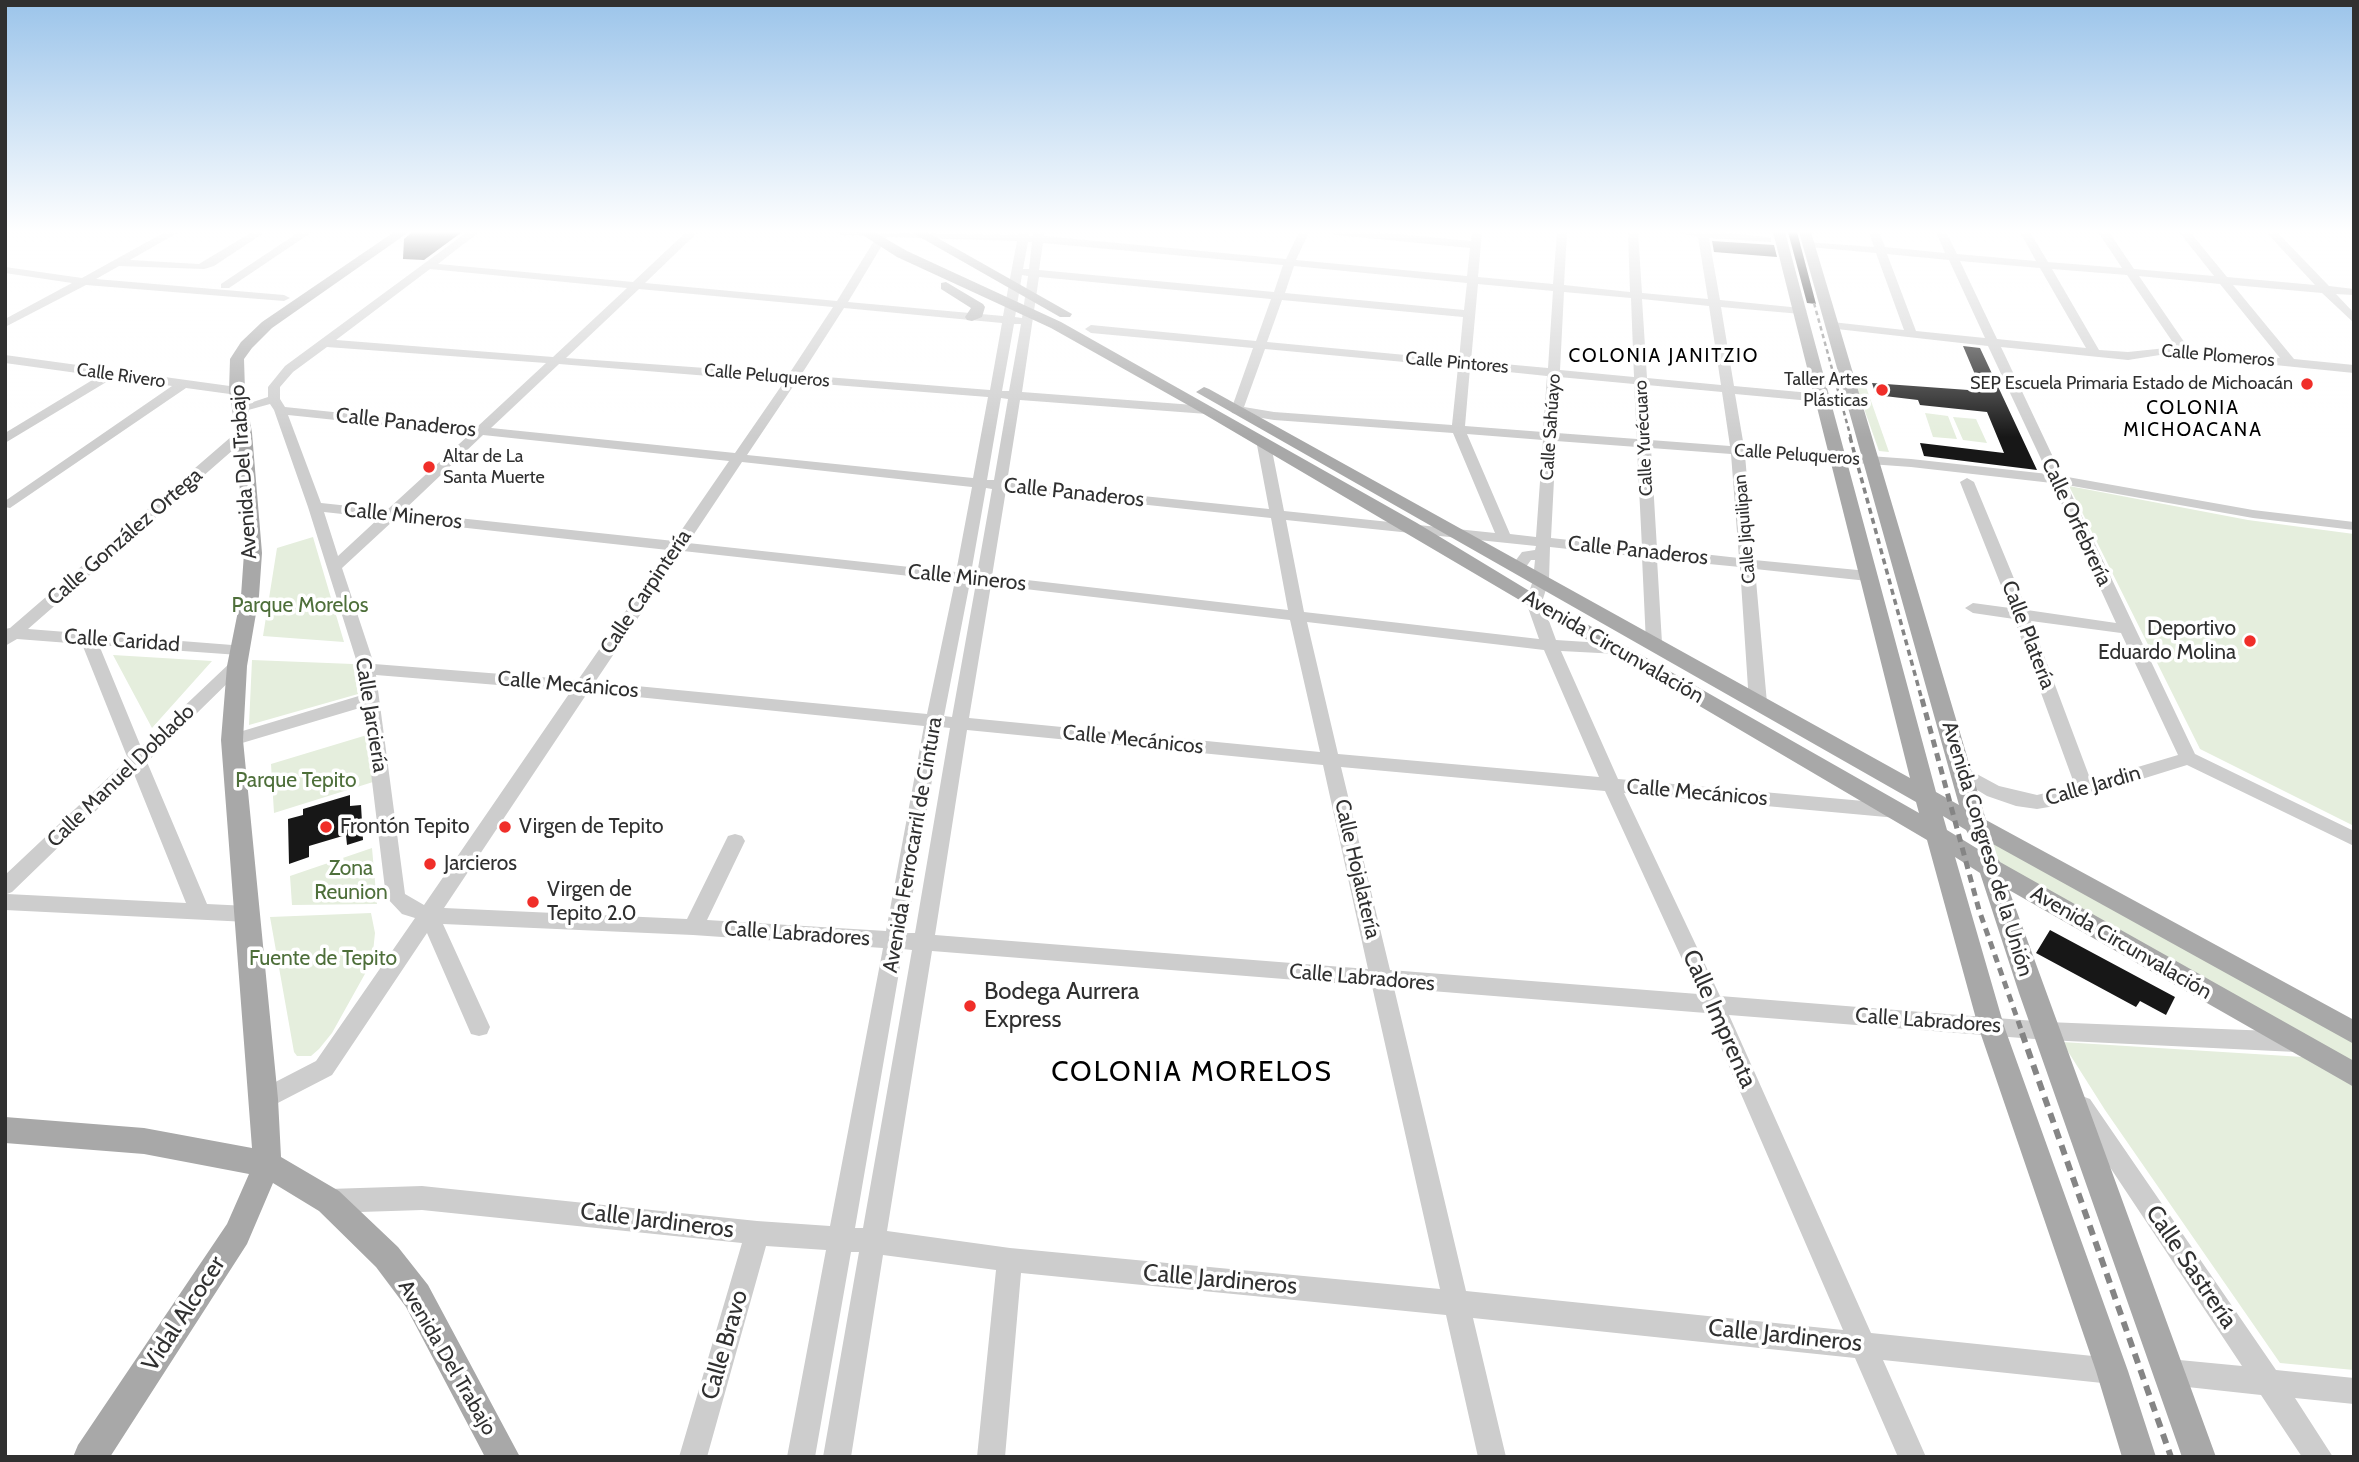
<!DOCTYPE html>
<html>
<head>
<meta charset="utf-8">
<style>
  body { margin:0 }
  #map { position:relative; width:2359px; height:1462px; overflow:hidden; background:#fff; font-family:Cabin,sans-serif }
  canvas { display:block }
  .frame { position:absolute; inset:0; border:7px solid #303030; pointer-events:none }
</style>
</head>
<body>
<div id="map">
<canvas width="2359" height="1462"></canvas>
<div class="frame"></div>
</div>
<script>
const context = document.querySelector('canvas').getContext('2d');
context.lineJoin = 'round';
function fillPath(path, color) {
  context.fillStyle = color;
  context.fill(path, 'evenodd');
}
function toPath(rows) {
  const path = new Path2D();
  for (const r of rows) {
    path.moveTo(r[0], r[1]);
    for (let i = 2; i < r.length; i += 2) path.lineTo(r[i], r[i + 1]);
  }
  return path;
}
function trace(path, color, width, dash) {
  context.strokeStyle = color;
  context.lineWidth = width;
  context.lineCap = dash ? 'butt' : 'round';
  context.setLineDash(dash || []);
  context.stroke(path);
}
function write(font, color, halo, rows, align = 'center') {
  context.font = font + ' Cabin,sans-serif';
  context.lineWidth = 7;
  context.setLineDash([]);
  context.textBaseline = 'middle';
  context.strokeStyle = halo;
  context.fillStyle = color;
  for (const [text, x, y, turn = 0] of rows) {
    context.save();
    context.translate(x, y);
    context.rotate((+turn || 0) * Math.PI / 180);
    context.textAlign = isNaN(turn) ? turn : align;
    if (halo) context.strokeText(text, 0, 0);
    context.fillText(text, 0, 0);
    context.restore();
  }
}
fillPath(toPath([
  [1855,383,1865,384,1889,452,1879,451],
  [1925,413,1948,416,1957,439,1933,437],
  [1953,417,1976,419,1987,443,1963,440],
  [2069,486,2248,520,2354,534,2354,826,2200,749],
  [313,537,344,642,263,636,277,548],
  [113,655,212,661,152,728],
  [252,660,353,664,358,694,249,725],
  [367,735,373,782,274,813,271,764],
  [1993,843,2354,1041,2354,1370,2280,1363,2105,1110,2062,1042,2335,1059,1999,862],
  [372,848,377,904,292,905,290,876],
  [371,913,375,933,373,952,366,972,332,1033,319,1049,311,1056,297,1056,294,1052,270,917]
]), '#e5eedd');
fillPath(toPath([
  [412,232,462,232,424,260,403,259,404,239],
  [1788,232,1797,232,1816,304,1807,303],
  [1712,241,1774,245,1777,257,1714,252],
  [1963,346,1980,348,2037,470,1924,456,1920,443,2004,453,1987,412,1920,405,1918,400,1876,395,1872,383,1982,391],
  [350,795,350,806,361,805,363,840,347,845,346,835,309,846,309,857,289,864,288,819,303,815,303,809],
  [2050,930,2175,997,2166,1015,2140,1001,2136,1007,2036,953]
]), '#171717');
fillPath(toPath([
  [165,232,179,232,130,260,199,264,252,232,265,232,214,266,204,269,119,266,96,279,284,295,290,298,284,301,86,285,5,327,5,319,72,283,5,273,5,267,82,278,165,232],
  [299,232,312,232,229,288,221,288,221,284,299,232],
  [467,232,479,232,438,264,633,282,686,232,698,232,645,283,837,301,877,236,842,235,837,232,1018,235,1019,232,1029,232,1029,236,1033,236,1034,232,1044,232,1044,236,1286,259,1299,232,1309,232,1296,260,1467,276,1470,248,1336,235,1331,232,1375,232,1471,241,1472,232,1482,232,1478,277,1553,284,1557,232,1567,232,1564,285,1630,292,1628,232,1638,232,1642,293,1708,299,1698,237,1678,232,1721,232,1767,237,1771,238,1771,242,1709,238,1720,300,1801,308,1807,311,1801,314,1721,307,1734,386,1822,394,1828,398,1822,402,1735,394,1744,447,1911,459,2048,474,1988,346,1828,328,1828,324,1832,322,1904,330,1876,253,1809,247,1804,244,1805,242,1874,247,1869,232,1879,232,1885,247,1945,253,1936,232,1946,232,1957,254,2036,261,2020,232,2030,232,2048,262,2122,268,2098,232,2109,232,2134,269,2214,276,2179,232,2190,232,2227,277,2315,285,2266,232,2277,232,2329,286,2354,289,2354,295,2336,294,2354,313,2354,323,2322,293,2233,285,2294,359,2354,365,2354,373,2166,354,2128,360,2001,347,2062,476,2253,510,2354,522,2354,530,2253,518,2067,485,2195,754,2354,831,2354,846,2187,765,2055,806,2037,809,2016,806,1987,796,1956,777,1953,772,1956,767,1962,766,1999,786,2037,795,2075,786,2014,619,1973,613,1965,608,1973,603,2010,608,1960,482,1967,478,1974,482,2027,610,2116,623,2052,483,1911,467,1745,455,1754,560,1868,571,1876,576,1868,581,1755,569,1767,703,1758,709,1749,703,1740,567,1657,559,1662,643,1654,648,1646,643,1642,557,1550,547,1549,580,1542,602,1556,640,1618,644,1626,649,1618,654,1561,651,1618,779,1897,804,1904,806,1906,811,1904,816,1897,818,1624,793,1720,996,2047,1022,2296,1032,2304,1035,2307,1042,2304,1049,2296,1052,2047,1040,1729,1015,1871,1333,2112,1358,2121,1362,2125,1371,2121,1380,2112,1384,1883,1360,1926,1457,1898,1457,1855,1358,1473,1318,1506,1457,1478,1457,1446,1315,1021,1273,1005,1457,977,1457,996,1270,883,1255,851,1457,823,1457,859,1252,851,1252,815,1457,787,1457,826,1250,766,1246,707,1457,679,1457,742,1243,422,1210,329,1213,320,1209,317,1201,320,1193,329,1189,422,1186,757,1221,830,1226,883,948,693,935,443,924,490,1027,487,1034,479,1036,471,1034,427,933,332,1075,272,1106,264,1109,256,1106,253,1099,256,1092,316,1061,415,918,402,914,386,897,363,707,232,746,223,740,226,736,362,695,359,669,308,507,274,410,270,404,241,412,235,408,268,397,268,387,285,366,467,232],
  [887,237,1017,241,1003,316,848,302,887,237],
  [1028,242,1032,242,1029,269,1023,269,1028,242],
  [1043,243,1283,265,1274,292,1039,270,1043,243],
  [1887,254,1949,260,1985,338,1916,331,1887,254],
  [1960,261,2040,268,2086,348,1997,339,1960,261],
  [1294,266,1467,283,1464,310,1285,293,1294,266],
  [430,269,627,288,553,357,336,340,430,269],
  [2052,269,2127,275,2176,347,2128,352,2099,350,2052,269],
  [1022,275,1028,276,1022,318,1015,317,1022,275],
  [2139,276,2220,284,2280,358,2189,349,2139,276],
  [1039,277,1271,299,1256,341,1091,325,1085,329,1091,333,1253,348,1231,410,1232,413,1274,420,1453,433,1495,533,1284,511,1271,445,1264,441,1257,445,1269,509,1007,482,1020,400,1207,414,1213,410,1207,406,1022,392,1039,277],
  [1478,284,1553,291,1548,368,1471,361,1478,284],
  [639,289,833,307,789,374,566,358,639,289],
  [1564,292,1631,298,1634,377,1560,370,1564,292],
  [1642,299,1709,306,1721,385,1647,378,1642,299],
  [1282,300,1463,317,1459,360,1267,342,1282,300],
  [844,308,1002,323,990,390,801,375,844,308],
  [1014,324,1021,324,1009,391,1002,391,1014,324],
  [327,347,546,363,477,427,285,407,280,399,280,387,293,372,327,347],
  [1265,349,1458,367,1452,425,1274,412,1244,407,1265,349],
  [559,364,784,382,735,453,491,428,559,364],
  [1470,368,1547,376,1543,432,1465,426,1470,368],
  [1559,377,1634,384,1637,439,1557,433,1559,377],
  [796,382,988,397,973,478,747,455,796,382],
  [1647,385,1722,392,1730,446,1650,440,1647,385],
  [1001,398,1008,399,994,480,987,480,1001,398],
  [288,415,470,434,387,510,321,503,288,415],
  [1467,434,1543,440,1536,537,1510,534,1467,434],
  [483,435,729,461,674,541,402,512,483,435],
  [1556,441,1637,447,1642,548,1551,538,1556,441],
  [1651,448,1731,454,1739,558,1657,549,1651,448],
  [742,462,972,487,956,572,688,543,742,462],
  [986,488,992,489,977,574,971,573,986,488],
  [1006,490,1271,518,1288,610,992,576,1006,490],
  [324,512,379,518,338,556,324,512],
  [394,520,668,550,578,680,374,664,342,568,394,520],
  [1286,520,1536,546,1535,550,1522,552,1510,568,1518,573,1523,571,1531,560,1535,560,1533,580,1526,602,1539,639,1304,612,1286,520],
  [683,551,955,581,927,714,595,682,683,551],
  [970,582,976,583,952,717,944,716,970,582],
  [991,585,1290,620,1320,752,969,718,991,585],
  [2031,621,2121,633,2178,755,2091,781,2031,621],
  [1307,622,1544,650,1599,777,1338,754,1307,622],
  [376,675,571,691,424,905,405,894,376,675],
  [588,692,924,726,886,931,707,920,745,841,742,836,735,834,728,836,687,919,444,908,588,692],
  [941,727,950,728,915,933,906,933,941,727],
  [967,730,1323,765,1368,969,935,935,967,730],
  [1341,767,1605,791,1698,994,1390,970,1341,767],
  [903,949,912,950,863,1228,855,1228,903,949],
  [932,951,1372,986,1440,1289,1010,1248,887,1231,932,951],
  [1394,988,1706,1013,1843,1330,1466,1291,1394,988],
  [5,355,237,387,243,391,237,395,186,388,10,508,5,507,5,501,172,386,113,378,5,443,5,433,99,376,5,363,5,355],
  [244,429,249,430,249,436,28,629,245,646,247,650,239,655,99,645,141,747,231,662,243,662,245,666,147,762,207,904,248,906,255,908,258,914,255,920,248,922,5,910,5,875,128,759,82,644,17,639,5,646,5,629,10,628,239,430,244,429],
  [134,774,186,903,7,894,12,892,134,774],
  [2082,1096,2090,1099,2276,1370,2354,1378,2354,1404,2295,1398,2333,1457,2302,1457,2261,1395,2169,1385,2160,1381,2156,1372,2160,1363,2169,1359,2242,1366,2074,1113,2071,1106,2074,1099,2082,1096]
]), '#cdcdcd');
fillPath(toPath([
  [394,232,409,232,272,328,252,348,244,359,245,391,252,433,262,553,259,596,247,666,243,740,278,1099,281,1157,339,1191,398,1247,428,1285,520,1457,485,1457,406,1307,376,1267,319,1211,273,1183,247,1244,110,1457,73,1457,78,1445,227,1224,249,1174,144,1154,5,1143,5,1117,144,1128,252,1148,221,740,227,666,241,596,244,553,236,433,229,391,230,359,241,342,262,322,394,232],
  [858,232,874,232,907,251,1061,322,1417,523,1541,598,1919,813,1916,802,1196,392,1204,387,1209,389,1910,778,1773,232,1785,232,1936,792,1959,805,1799,232,1811,232,1986,820,2354,1020,2354,1044,1982,838,1970,837,1966,830,1943,816,1947,830,1986,854,1996,856,2000,862,2354,1061,2354,1087,2009,890,2216,1457,2182,1457,2019,993,1980,873,1955,857,2004,1026,2128,1371,2156,1457,2122,1457,2096,1371,1978,1026,1927,840,1202,413,1051,328,897,257,858,232],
  [911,232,927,232,1072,314,1070,317,1060,317,911,232],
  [946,282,983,304,985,307,982,317,972,321,967,320,965,317,971,308,941,289,941,283,946,282]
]), '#a8a8a8');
trace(toPath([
  [1814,303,1851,438]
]), '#858585', 2.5, [4.5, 3.5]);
trace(toPath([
  [1850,437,1922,700]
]), '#858585', 3.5, [6, 4.5]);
trace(toPath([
  [1922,699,1979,910,2023,1035]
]), '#858585', 5, [8, 6]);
trace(toPath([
  [2022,1033,2171,1457]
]), '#858585', 6, [10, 7]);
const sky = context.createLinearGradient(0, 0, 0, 437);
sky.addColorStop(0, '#9bc4ea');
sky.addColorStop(0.53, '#fff');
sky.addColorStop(1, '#ffffff00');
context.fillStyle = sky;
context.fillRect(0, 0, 2359, 437);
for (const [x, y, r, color] of [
  [2307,384,7,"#f02e29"],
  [1882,390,7,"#f02e29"],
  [429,467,7,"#f02e29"],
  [2250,641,7,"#f02e29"],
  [326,827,7,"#f02e29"],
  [505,827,7,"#f02e29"],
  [430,864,7,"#f02e29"],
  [533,902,7,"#f02e29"],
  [970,1006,7,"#f02e29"]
]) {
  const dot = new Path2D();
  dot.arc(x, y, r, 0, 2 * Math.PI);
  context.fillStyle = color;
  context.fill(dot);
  trace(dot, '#fff', 2.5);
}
write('18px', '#303030', '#fff', [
  ["Calle Plomeros",2218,356,5],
  ["Calle Pintores",1457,363,5],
  ["Calle Rivero",121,376,8],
  ["Calle Peluqueros",767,376,5],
  ["Calle Sahúayo",1551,427,-86],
  ["Calle Yurécuaro",1644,438,-93],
  ["Calle Peluqueros",1797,455,4],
  ["Calle Jiquilipan",1745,529,-95]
]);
write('18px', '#303030', '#fff', [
  ["Taller Artes",1868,380],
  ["Plásticas",1868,401],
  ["SEP Escuela Primaria Estado de Michoacán",2293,384],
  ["Altar de La",443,457,"left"],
  ["Santa Muerte",443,478,"left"]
], 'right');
context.letterSpacing = '2px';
write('19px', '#000', '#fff', [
  ["COLONIA JANITZIO",1664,356],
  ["COLONIA",2193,408],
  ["MICHOACANA",2193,430]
]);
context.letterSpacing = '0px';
write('21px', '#303030', '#fff', [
  ["Calle Panaderos",406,423,6],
  ["Avenida Del Trabajo",244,472,-94],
  ["Calle Panaderos",1074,493,6],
  ["Calle Mineros",403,516,6],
  ["Calle Orfebrería",2076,522,65],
  ["Calle González Ortega",125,537,-41],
  ["Calle Panaderos",1638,551,6],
  ["Calle Mineros",967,578,6],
  ["Calle Carpintería",646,592,-56],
  ["Calle Platería",2028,635,69],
  ["Calle Caridad",122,641,4],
  ["Avenida Circunvalación",1613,647,30],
  ["Calle Mecánicos",568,685,5],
  ["Calle Jarciería",371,715,81],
  ["Calle Mecánicos",1133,740,6],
  ["Calle Manuel Doblado",121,776,-44],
  ["Calle Jardin",2093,786,-16],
  ["Calle Mecánicos",1697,793,5],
  ["Avenida Ferrocarril de Cintura",913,845,-80],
  ["Avenida Congreso de la Unión",1987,849,73],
  ["Calle Hojalatería",1357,869,77],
  ["Calle Labradores",797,934,4],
  ["Avenida Circunvalación",2121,943,30],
  ["Calle Labradores",1362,978,5],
  ["Calle Labradores",1928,1021,4],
  ["Avenida Del Trabajo",447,1358,60]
]);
write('21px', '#4e6f3a', '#fff', [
  ["Parque Morelos",300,606],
  ["Parque Tepito",296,781],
  ["Zona",351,869],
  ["Reunion",351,893],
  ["Fuente de Tepito",323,959]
]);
write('21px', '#303030', '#fff', [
  ["Deportivo",2236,629,"right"],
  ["Eduardo Molina",2236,653,"right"],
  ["Frontón Tepito",340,827],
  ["Virgen de Tepito",519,827],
  ["Jarcieros",444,864],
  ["Virgen de",547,890],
  ["Tepito 2.0",547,914]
], 'left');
write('24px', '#303030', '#fff', [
  ["Bodega Aurrera",984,992],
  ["Express",984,1020]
], 'left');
write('24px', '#303030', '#fff', [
  ["Calle Imprenta",1719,1019,66],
  ["Calle Jardineros",657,1221,7],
  ["Calle Sastrería",2191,1267,56],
  ["Calle Jardineros",1220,1280,5],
  ["Vidal Alcocer",184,1314,-57],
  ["Calle Jardineros",1785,1336,6],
  ["Calle Bravo",725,1345,-74]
]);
context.letterSpacing = '2px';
write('28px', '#000', '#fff', [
  ["COLONIA MORELOS",1192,1073]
]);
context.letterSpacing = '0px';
</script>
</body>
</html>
